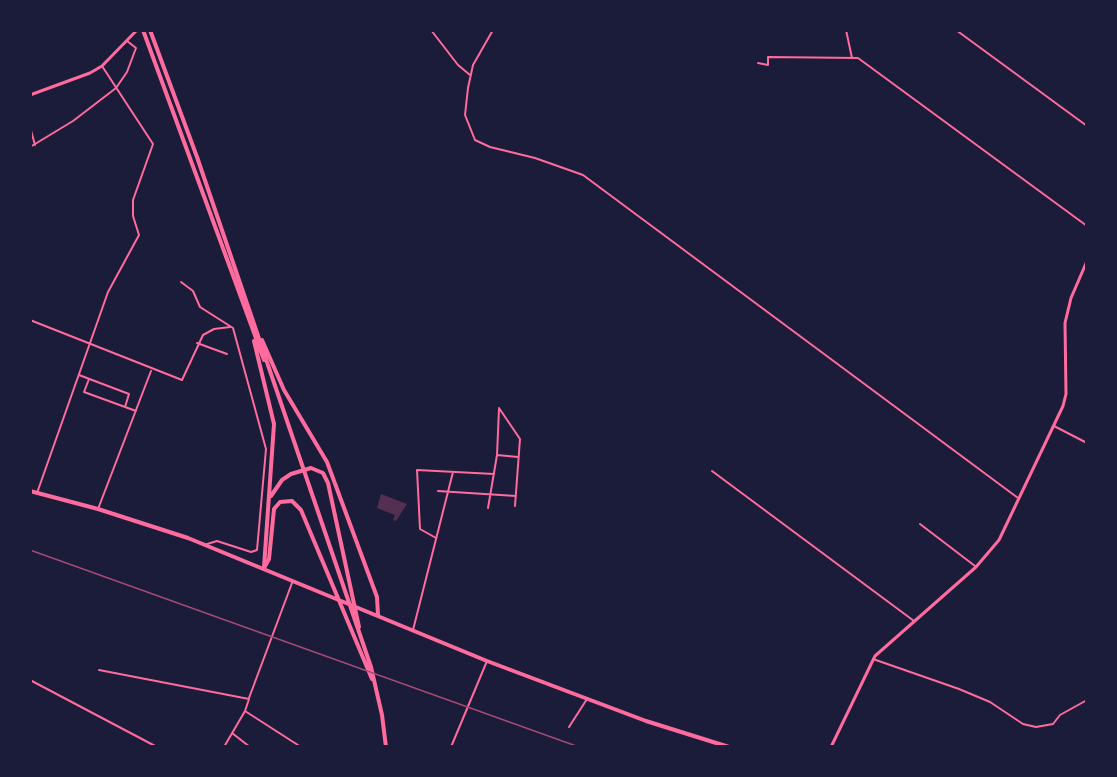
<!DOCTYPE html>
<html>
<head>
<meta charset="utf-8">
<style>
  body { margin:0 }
  #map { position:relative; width:1117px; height:777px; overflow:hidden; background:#1b1b3a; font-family:Commissioner,sans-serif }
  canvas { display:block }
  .frame { position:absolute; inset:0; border:32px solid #1b1b3a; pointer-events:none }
</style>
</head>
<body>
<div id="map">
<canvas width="1117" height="777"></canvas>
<div class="frame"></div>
</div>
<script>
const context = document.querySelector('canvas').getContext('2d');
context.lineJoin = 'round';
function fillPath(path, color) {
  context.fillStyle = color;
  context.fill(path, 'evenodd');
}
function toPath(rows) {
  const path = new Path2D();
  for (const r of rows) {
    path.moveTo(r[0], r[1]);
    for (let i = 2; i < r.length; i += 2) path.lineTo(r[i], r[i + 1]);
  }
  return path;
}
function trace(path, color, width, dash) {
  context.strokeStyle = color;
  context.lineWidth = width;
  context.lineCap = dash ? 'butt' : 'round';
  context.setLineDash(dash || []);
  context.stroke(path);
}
fillPath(toPath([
  [381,494,407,504,396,521,393,520,395,515,377,508]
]), '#542f53');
trace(toPath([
  [431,30,458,65,470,75],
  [493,30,473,65,468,88,465,115,475,140,490,147,535,158,583,175,1018,498],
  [846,30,852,58],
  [956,30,1087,126],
  [758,63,768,65,768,57,858,58,1087,226],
  [30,127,35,145],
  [30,147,73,121,116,88,127,72,136,48,127,41],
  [181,282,193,291,200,307,233,328,266,449,257,550,251,552,217,541,204,545],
  [30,320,182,380,203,335,214,329,230,327],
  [197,343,227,354],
  [79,375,129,394,125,407],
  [89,379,84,392,136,411],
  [499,408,520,439,515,506],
  [1054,426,1087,443],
  [497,455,518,457],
  [712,471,914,621],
  [438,491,516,496],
  [37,493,108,292,139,235,133,216,133,200,153,144,102,66],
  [488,508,497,455,499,409],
  [98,509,151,371],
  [920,524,975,566],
  [436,538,420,529,417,470,494,474],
  [413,630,453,472],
  [873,659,959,689,990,702,1023,724,1036,727,1053,724,1060,715,1087,700],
  [99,670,249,699,245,711,224,747],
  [30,680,157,747],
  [249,698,292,583],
  [245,711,301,747],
  [569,727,587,699],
  [232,733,250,747],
  [451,747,487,661]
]), '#ff6b9d', 2);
trace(toPath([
  [831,747,875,656,976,567,999,540,1063,406,1066,394,1065,323,1071,298,1087,261]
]), '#ff6b9d', 3);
trace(toPath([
  [30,95,90,73,102,66,137,30]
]), '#ff6b9d', 3);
trace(toPath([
  [143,30,264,360],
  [150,30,197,157,371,667,382,715,386,747],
  [262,340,284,390,327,462,377,597,378,615],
  [254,341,274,424,264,567],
  [30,491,98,509,188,538,487,661,646,721,729,747],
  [271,496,282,480,291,474,311,468,323,473,328,483,359,627],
  [264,568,269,559,274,509,280,502,292,501,301,510,372,679]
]), '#ff6b9d', 4);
trace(toPath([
  [30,550,579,747]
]), '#a44b75', 1.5);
</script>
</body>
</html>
